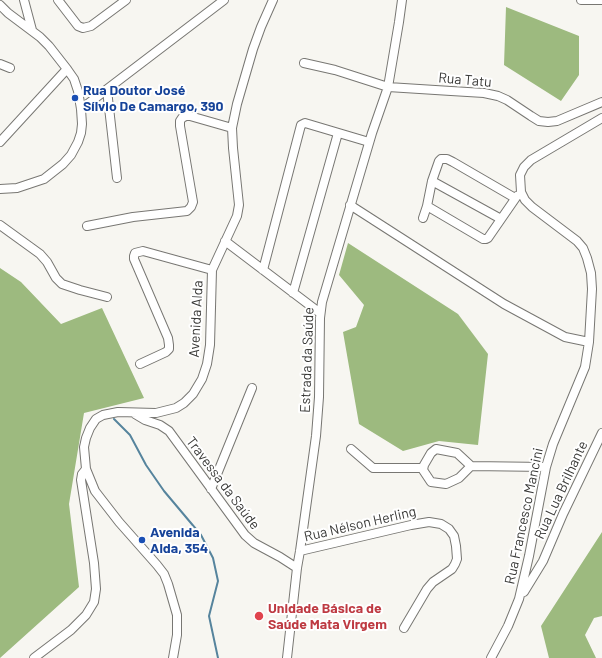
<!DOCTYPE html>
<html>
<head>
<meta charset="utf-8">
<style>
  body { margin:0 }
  canvas { display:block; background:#f7f6f1 }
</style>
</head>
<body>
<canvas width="602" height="658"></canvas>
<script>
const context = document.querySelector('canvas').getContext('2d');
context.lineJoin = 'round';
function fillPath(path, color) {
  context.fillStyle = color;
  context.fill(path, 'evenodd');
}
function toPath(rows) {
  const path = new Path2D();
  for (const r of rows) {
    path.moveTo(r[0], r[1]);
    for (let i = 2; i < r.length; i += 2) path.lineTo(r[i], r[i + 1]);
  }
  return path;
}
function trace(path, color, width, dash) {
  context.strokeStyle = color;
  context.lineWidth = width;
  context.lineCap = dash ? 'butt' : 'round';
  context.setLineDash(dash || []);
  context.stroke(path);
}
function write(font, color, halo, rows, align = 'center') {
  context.font = font + ' Barlow,sans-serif';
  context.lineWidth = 4;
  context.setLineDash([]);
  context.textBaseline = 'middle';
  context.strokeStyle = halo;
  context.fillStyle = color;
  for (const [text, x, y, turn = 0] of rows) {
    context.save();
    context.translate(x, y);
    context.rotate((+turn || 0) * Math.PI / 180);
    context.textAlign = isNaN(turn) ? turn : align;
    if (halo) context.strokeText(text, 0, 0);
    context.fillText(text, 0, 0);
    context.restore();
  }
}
fillPath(toPath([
  [506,7,579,36,579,75,561,101,504,65],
  [348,243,458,314,488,354,478,445,439,441,403,451,359,424,343,332,356,327,364,305,339,275],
  [0,268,21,282,61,324,102,308,144,398,84,413,69,504,79,587,0,658],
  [602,532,602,616,594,618,585,635,596,658,549,658,541,626]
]), '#9dba7f');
trace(toPath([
  [114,419,130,435,146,465,164,491,201,535,213,558,218,581,209,616,218,658]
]), '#56849d', 2);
const minor = toPath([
  [24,0,32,30],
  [58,0,78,26,83,28,91,26,126,0],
  [581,0,602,0],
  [0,5,8,13,40,37,49,46,67,69,74,79,78,91,81,109,82,124,81,133,78,142,71,155,63,164,44,179,17,188,0,189],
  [304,63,335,70,388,87,451,91,484,93,498,96,507,100,531,116,539,121,548,122,557,121,602,102],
  [0,64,10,68],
  [107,90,117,178],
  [81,109,224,0],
  [0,142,67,69],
  [432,181,501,219],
  [350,205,504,304,565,337,589,342],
  [427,206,483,239,486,239,488,238,517,196],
  [423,218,427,206,432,181,439,161,441,159,447,159,453,162,515,198],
  [0,225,40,254,47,262,56,278,62,284,80,290,107,297],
  [87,226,133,217,187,211,191,207,193,202,180,126,180,121,182,118,186,116,190,116,232,128],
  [225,241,320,313],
  [263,270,301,125,305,123,369,142],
  [293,293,338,133],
  [140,364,166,352,169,349,169,345,168,338,134,259,134,256,135,253,143,251,212,270],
  [135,414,145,420,160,425,169,431,245,535,254,543,280,557,297,568],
  [351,449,373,468,423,468],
  [471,466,459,478,446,484,431,482,423,470,424,465,431,453,436,449,457,453,471,466,546,467],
  [211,489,252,388],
  [300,551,411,525,429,522,441,524,449,529,454,536,456,546,457,559,455,564,452,569,433,582,427,589,404,628],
  [524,592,543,561,563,514,602,433],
  [34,658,71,630,86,615,94,602,96,589,94,563,81,480,82,474,86,469],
  [173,658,177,635,177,615,168,584,164,574,157,565,119,522,95,491,86,469,84,447,86,438,90,428,96,419,103,415,118,412,156,413,176,408,184,403,193,394,202,379,207,364,210,345,212,270,237,216,239,205,233,148,232,128,237,104,253,49,261,27,273,0],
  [287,658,297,568,300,551,316,436,319,397,320,318,322,302,372,133,388,87,399,22,402,0],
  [491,658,508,626,519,599,529,556,546,467,553,444,585,367,589,342,592,289,591,273,587,258,583,248,577,241,532,207,525,200,521,192,520,175,524,167,531,160,602,118]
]);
trace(minor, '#787773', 10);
trace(minor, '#fff', 8);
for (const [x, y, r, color] of [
  [75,98,4,"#1a4fb4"],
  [142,540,4,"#1a4fb4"],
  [259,616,5,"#e0444e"]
]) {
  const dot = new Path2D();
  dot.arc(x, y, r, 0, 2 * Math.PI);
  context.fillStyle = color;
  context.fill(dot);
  trace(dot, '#fff', 1.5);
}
write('14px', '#383836', '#fff', [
  ["Rua Tatu",465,80,5],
  ["Avenida Alda",196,319,-87],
  ["Estrada da Saúde",307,360,-88],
  ["Travessa da Saúde",223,483,53],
  ["Rua Lua Brilhante",561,490,-65],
  ["Rua Francesco Mancini",524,516,-78],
  ["Rua Nélson Herling",360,524,-13]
]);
write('bold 14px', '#164399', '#fff', [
  ["Rua Doutor José",83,90],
  ["Sílvio De Camargo, 390",83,106],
  ["Avenida",150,532],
  ["Alda, 354",150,548]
], 'left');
write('bold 14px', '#be3a42', '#fff', [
  ["Unidade Básica de",268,608],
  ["Saúde Mata Virgem",268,624]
], 'left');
</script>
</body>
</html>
